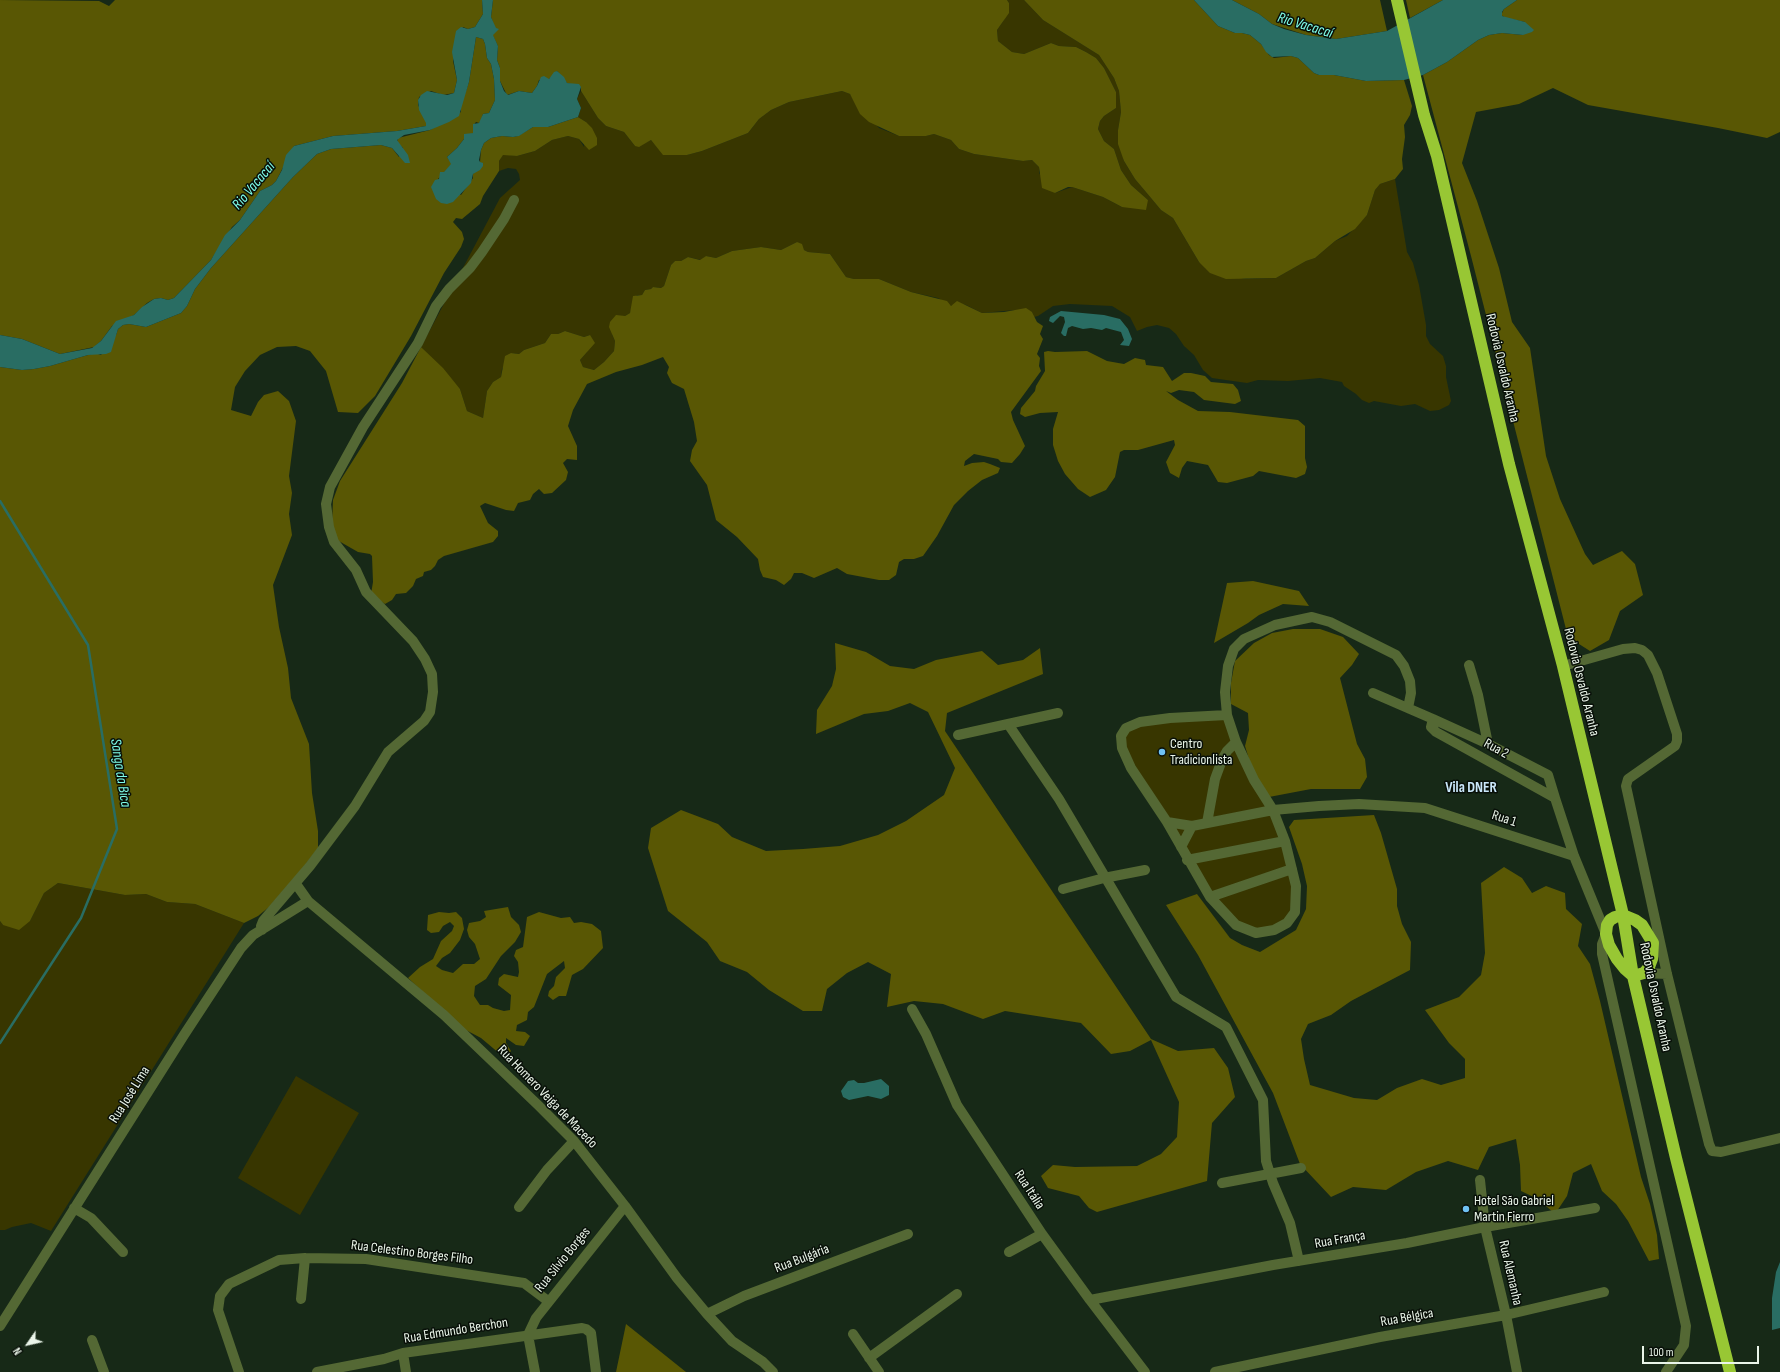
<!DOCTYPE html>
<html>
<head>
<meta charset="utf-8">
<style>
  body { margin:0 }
  #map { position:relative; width:1780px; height:1372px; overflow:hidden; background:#172917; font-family:"Sofia Sans Condensed",sans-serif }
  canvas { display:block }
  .north { position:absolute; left:8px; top:1324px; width:40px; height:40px; -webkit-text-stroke:3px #080f08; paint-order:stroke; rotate:236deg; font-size:11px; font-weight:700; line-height:16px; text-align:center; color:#eaf5e9 }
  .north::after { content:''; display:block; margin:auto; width:14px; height:18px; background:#eaf5e9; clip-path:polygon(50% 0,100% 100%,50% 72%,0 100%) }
  .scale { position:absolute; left:1642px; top:1346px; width:117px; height:18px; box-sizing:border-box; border:2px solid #eaf5e9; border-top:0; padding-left:5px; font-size:12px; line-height:14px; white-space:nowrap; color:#eaf5e9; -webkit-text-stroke:3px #080f08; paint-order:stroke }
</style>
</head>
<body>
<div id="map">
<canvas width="1780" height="1372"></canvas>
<div class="north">N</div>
<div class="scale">100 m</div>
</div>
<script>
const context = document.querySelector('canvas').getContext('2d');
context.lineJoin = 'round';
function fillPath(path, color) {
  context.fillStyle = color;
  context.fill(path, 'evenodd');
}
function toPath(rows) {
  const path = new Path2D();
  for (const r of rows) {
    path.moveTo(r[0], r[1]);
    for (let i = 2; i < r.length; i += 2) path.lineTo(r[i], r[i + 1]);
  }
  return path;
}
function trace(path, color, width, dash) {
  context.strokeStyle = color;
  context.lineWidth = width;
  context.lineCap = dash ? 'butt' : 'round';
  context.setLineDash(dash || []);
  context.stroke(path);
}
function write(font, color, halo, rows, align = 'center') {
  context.font = font + ' "Sofia Sans Condensed",sans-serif';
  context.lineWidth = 3;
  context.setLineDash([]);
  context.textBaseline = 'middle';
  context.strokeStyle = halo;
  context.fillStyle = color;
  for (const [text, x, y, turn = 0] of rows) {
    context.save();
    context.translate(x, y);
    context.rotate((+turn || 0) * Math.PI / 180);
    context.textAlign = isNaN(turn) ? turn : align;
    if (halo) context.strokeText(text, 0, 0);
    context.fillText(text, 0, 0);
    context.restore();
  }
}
fillPath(toPath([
  [1007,0,1024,0,1043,20,1099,55,1114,78,1119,91,1121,112,1118,130,1124,161,1135,179,1151,198,1161,210,1173,218,1199,262,1244,279,1276,278,1306,261,1315,258,1335,241,1347,236,1367,215,1375,190,1380,184,1395,179,1407,252,1413,263,1419,285,1426,325,1426,336,1430,344,1443,356,1446,366,1446,377,1451,401,1449,405,1439,410,1430,411,1415,404,1401,406,1374,401,1369,403,1362,400,1356,394,1344,386,1342,382,1320,378,1288,381,1258,380,1247,383,1212,378,1203,370,1194,355,1184,346,1176,334,1169,328,1157,325,1147,327,1137,331,1130,317,1112,306,1070,304,1053,306,1038,316,1034,317,1032,312,1015,310,982,313,966,305,959,303,951,306,938,298,911,292,879,279,854,279,846,277,830,254,808,252,804,250,797,242,781,250,761,247,732,251,716,258,706,256,701,260,688,257,681,261,675,261,671,265,664,286,661,288,653,287,651,289,645,290,642,295,637,295,630,313,625,316,612,334,615,341,614,351,604,362,594,370,583,367,580,360,587,352,590,335,584,337,565,331,558,334,551,334,545,343,524,350,519,354,511,353,502,369,501,377,493,382,487,391,483,418,467,411,460,389,421,347,500,198,520,180,519,174,516,169,508,168,499,171,499,161,503,154,517,156,535,151,552,140,568,136,579,139,584,147,586,122,578,117,581,108,577,99,581,91,598,118,606,126,624,132,635,146,639,146,651,140,664,155,687,155,702,151,748,133,759,119,771,110,789,102,842,91,850,94,854,100,879,128,899,136,926,136,934,134,951,140,959,149,974,154,1023,161,1032,160,1039,167,1039,173,1055,193,1072,187,1103,197,1122,207,1148,200,1131,185,1121,170,1114,149,1104,141,1098,129,1100,121,1104,116,1116,108,1116,92,1104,68,1096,58,1086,52,1076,47,1059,46,1051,43,1024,54,1012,52,998,41,997,30,1004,20,1009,3],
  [1227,715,1273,810,1296,886,1287,923,1256,933,1236,925,1210,897,1122,748,1126,728],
  [58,883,125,895,146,894,167,902,195,904,244,923,51,1231,31,1223,12,1227,5,1230,0,1230,0,921,3,925,30,921,44,893],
  [296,1076,359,1113,300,1215,238,1178]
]), '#383600');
fillPath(toPath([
  [0,0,99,1,109,6,115,0,482,0,483,14,475,27,468,29,463,27,453,61,457,80,454,93,443,95,431,91,419,97,418,105,426,121,426,126,397,131,333,136,294,146,276,181,272,185,260,191,240,220,232,227,211,260,174,298,168,300,161,298,154,299,147,303,134,315,112,326,101,341,94,347,60,354,22,339,0,335],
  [493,0,1007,0,1009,3,1009,13,997,30,998,41,1012,52,1024,54,1051,43,1059,46,1076,47,1086,52,1096,58,1104,68,1116,92,1116,108,1104,116,1100,121,1098,129,1104,141,1114,149,1121,170,1131,185,1148,200,1146,210,1122,207,1103,197,1072,187,1068,187,1055,193,1042,188,1039,167,1032,160,1023,161,974,154,959,149,951,140,934,134,926,136,899,136,869,122,860,114,850,94,842,91,789,102,771,110,759,119,748,133,702,151,687,155,663,155,651,140,639,147,635,146,624,132,606,126,598,118,581,91,581,87,567,83,557,71,549,79,539,80,537,86,532,93,519,91,507,95,500,81,500,68,497,60,498,46,492,34,496,31,491,17],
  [1024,0,1194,0,1218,26,1235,33,1242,33,1250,35,1261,44,1269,55,1274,58,1291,56,1298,58,1314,73,1319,75,1334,75,1366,81,1404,80,1412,106,1410,115,1404,125,1405,137,1402,159,1403,169,1395,179,1380,184,1375,190,1367,215,1355,229,1335,241,1315,258,1306,261,1276,278,1226,279,1210,273,1199,262,1173,218,1161,210,1151,198,1135,179,1124,161,1118,144,1118,130,1121,112,1119,91,1114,78,1099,55,1043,20],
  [1232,0,1380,0,1387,31,1336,39,1306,35,1272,24,1259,14],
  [1406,0,1443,0,1410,18],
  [1517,0,1780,0,1780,132,1767,138,1718,128,1588,105,1553,88,1519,104,1476,112,1462,163,1477,201,1499,268,1512,322,1530,348,1546,456,1560,499,1585,554,1593,565,1622,551,1635,564,1643,595,1620,611,1609,640,1590,651,1568,637,1471,256,1423,75,1447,62,1478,40,1489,35,1502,33,1523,35,1525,22,1506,18,1501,15,1504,9],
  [476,37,483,39,485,44,487,58,491,64,494,79,495,100,489,113,483,114,481,121,479,123,476,122,473,126,473,133,464,139,457,148,447,157,452,164,438,179,461,195,473,178,473,174,480,162,481,150,484,143,491,138,502,136,513,137,518,136,533,127,548,127,578,117,586,122,592,128,597,138,597,145,589,150,579,139,568,136,552,140,535,151,517,156,503,155,499,161,499,171,483,196,480,204,462,219,456,218,453,222,462,232,464,239,461,247,444,273,411,336,375,396,358,413,338,412,326,371,310,351,296,346,277,347,260,355,245,371,235,387,231,410,251,416,258,402,264,395,278,391,289,401,296,421,289,476,292,493,289,514,292,535,273,585,279,627,288,668,291,698,309,744,312,793,318,831,318,848,302,869,269,907,258,916,244,923,195,904,167,902,146,894,125,895,58,883,44,893,30,921,19,930,3,925,0,921,0,367,22,370,34,369,50,366,88,355,95,353,101,355,116,335,118,329,123,325,129,324,146,327,181,313,187,306,195,289,211,268,293,177,317,154,331,149,381,145,392,148,399,157,403,148,397,142,398,138,430,130,461,112,461,105,469,82],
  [797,242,802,244,804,250,808,252,830,254,846,277,854,279,879,279,911,292,947,301,951,306,957,301,982,313,1004,312,1026,308,1032,312,1037,322,1043,326,1040,334,1043,339,1037,354,1040,358,1039,366,1041,371,1011,412,1013,420,1025,446,1020,454,1012,463,1001,462,998,459,974,454,965,461,964,466,972,463,984,462,990,464,1000,468,998,473,982,480,968,491,954,505,937,536,923,556,914,559,904,559,899,562,896,575,889,580,879,580,847,574,837,568,814,578,802,573,794,573,791,579,784,585,776,580,763,577,760,570,758,559,737,537,716,520,707,485,690,461,692,450,697,441,694,422,684,389,672,383,667,373,669,367,663,357,642,365,616,372,587,384,573,410,568,426,577,446,577,460,567,459,563,463,568,472,566,480,552,493,544,494,539,489,533,494,530,500,518,503,514,511,506,510,485,503,480,506,488,523,498,531,498,536,493,542,444,556,438,560,435,566,431,570,424,572,423,576,416,579,413,586,406,593,396,594,392,600,385,604,371,594,373,582,372,556,370,554,358,552,337,540,332,524,333,500,340,481,402,383,421,347,443,368,460,389,467,411,483,418,487,391,493,382,501,377,505,356,511,353,519,354,524,350,545,343,551,334,558,334,565,331,584,337,590,335,595,343,580,360,583,367,594,370,604,362,614,351,615,341,609,327,610,322,616,315,625,316,630,313,633,296,642,295,645,290,651,289,653,287,661,288,664,286,671,265,675,261,681,261,688,257,700,260,706,256,716,258,732,251,761,247,781,250],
  [1048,351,1055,352,1087,351,1107,361,1124,364,1135,358,1145,360,1146,365,1163,367,1172,381,1184,373,1191,373,1205,376,1211,382,1233,384,1238,390,1241,401,1235,404,1204,400,1194,392,1179,390,1171,393,1166,391,1178,400,1198,411,1230,412,1298,420,1305,426,1305,458,1307,467,1305,474,1296,478,1259,471,1253,476,1227,483,1218,482,1208,465,1187,461,1182,468,1179,478,1170,473,1166,462,1175,445,1174,440,1138,450,1124,450,1120,452,1115,477,1106,490,1090,497,1078,489,1065,474,1058,461,1053,445,1053,429,1058,412,1040,413,1025,417,1020,414,1021,408,1035,391,1036,386,1045,371,1044,352],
  [1253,581,1299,591,1309,606,1283,604,1259,615,1248,623,1214,643,1227,583],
  [1293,629,1320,629,1343,637,1359,654,1352,665,1340,678,1357,744,1365,759,1367,777,1360,789,1311,789,1269,797,1252,769,1245,746,1249,730,1248,713,1231,704,1231,683,1235,661,1254,643,1272,633],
  [835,643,866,652,890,666,914,669,936,660,982,651,998,665,1023,660,1040,648,1043,674,947,713,945,731,1151,1039,1178,1051,1214,1048,1228,1068,1235,1097,1212,1123,1207,1181,1097,1212,1089,1208,1079,1196,1048,1188,1041,1176,1053,1165,1075,1167,1137,1166,1161,1154,1177,1137,1179,1102,1151,1040,1130,1051,1111,1054,1081,1023,1005,1011,983,1019,943,1004,914,1001,887,1007,891,974,868,962,847,973,827,989,822,1011,803,1011,769,990,747,972,720,961,707,942,668,911,648,848,651,828,681,810,718,824,732,837,766,851,803,849,840,846,878,835,906,821,944,795,955,768,928,712,910,703,888,711,864,714,816,734,817,710,832,686,836,669],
  [1374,815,1381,833,1397,889,1397,906,1402,924,1411,942,1410,970,1351,1001,1331,1015,1308,1024,1301,1039,1304,1059,1310,1085,1354,1098,1377,1100,1397,1088,1422,1079,1441,1085,1465,1078,1465,1059,1449,1043,1425,1010,1459,997,1481,975,1485,953,1481,883,1504,867,1522,878,1532,893,1546,886,1565,893,1566,909,1582,924,1578,946,1590,964,1600,1001,1641,1177,1650,1204,1657,1235,1659,1259,1649,1261,1628,1221,1616,1204,1602,1191,1591,1164,1573,1173,1567,1196,1555,1214,1538,1199,1521,1191,1520,1165,1516,1139,1489,1147,1478,1170,1448,1161,1416,1172,1386,1190,1353,1187,1331,1197,1300,1164,1273,1093,1198,955,1166,905,1197,894,1230,938,1242,945,1260,952,1296,930,1306,909,1307,886,1302,864,1289,827,1294,820],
  [508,907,511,917,519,925,521,932,515,942,501,956,486,979,475,986,474,996,480,1005,488,1005,493,1008,504,1011,510,1010,511,995,498,985,499,978,504,974,518,977,519,972,518,962,514,956,516,950,523,947,527,917,539,912,561,918,570,917,574,923,581,922,592,924,601,931,603,948,583,969,572,975,566,996,559,996,553,1000,548,996,549,991,554,986,556,977,565,968,564,961,547,974,534,1007,528,1012,527,1020,517,1025,516,1031,525,1032,530,1036,524,1046,516,1045,506,1038,506,1043,511,1051,508,1055,500,1054,481,1038,462,1028,408,978,420,967,433,959,441,941,452,931,454,926,450,922,443,926,439,932,431,933,427,930,428,915,439,912,449,913,456,912,462,918,464,929,460,940,450,953,442,958,436,966,442,970,453,973,463,964,474,964,480,959,475,944,469,937,467,930,469,923,480,921,486,917,484,911],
  [626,1324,686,1372,616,1372]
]), '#595704');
fillPath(toPath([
  [482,0,493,0,491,17,496,28,499,29,493,35,498,46,497,60,500,68,500,81,504,91,508,95,519,91,532,93,537,86,541,77,544,76,549,79,554,72,557,71,564,77,567,83,579,84,581,87,577,99,581,108,578,117,548,127,533,127,519,136,513,137,502,136,491,138,484,143,481,150,479,160,480,162,483,163,483,166,480,170,473,174,471,183,453,202,447,204,441,203,436,199,431,187,435,180,439,179,440,172,444,172,451,164,447,157,457,148,464,139,464,134,473,133,473,124,479,123,483,114,489,113,495,100,494,79,491,64,487,58,485,44,483,39,476,37,469,82,459,116,449,122,430,130,404,135,397,140,408,155,410,163,405,163,392,148,381,145,331,149,317,154,293,177,211,268,195,289,187,306,181,313,146,327,129,324,123,325,118,329,111,352,106,354,88,355,50,366,34,369,22,370,0,367,0,335,22,339,60,354,92,348,101,341,116,321,134,315,142,307,154,299,161,298,168,300,174,298,211,260,225,235,240,220,260,191,272,185,276,181,282,170,286,155,294,146,333,136,397,131,426,126,426,123,419,110,418,100,421,95,427,91,447,95,454,93,457,80,452,52,456,31,461,27,468,29,475,27,483,14],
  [1194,0,1232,0,1259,14,1272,24,1284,29,1306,35,1336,39,1387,31,1443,0,1517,0,1504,9,1502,12,1502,16,1525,22,1534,30,1532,32,1523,35,1502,33,1489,35,1478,40,1447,62,1423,75,1404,80,1366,81,1334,75,1319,75,1314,73,1298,58,1291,56,1272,57,1266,52,1261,44,1250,35,1242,33,1235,33,1218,26],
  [1061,311,1104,315,1120,319,1128,329,1132,339,1129,346,1120,345,1124,340,1121,332,1106,328,1102,330,1091,328,1083,329,1072,326,1068,328,1066,336,1064,336,1061,333,1065,322,1064,317,1060,316,1053,323,1049,321,1050,317],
  [881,1079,889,1086,889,1095,881,1099,868,1096,849,1100,843,1097,841,1091,848,1081,854,1080,858,1083,864,1083],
  [1780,1262,1780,1328,1772,1330,1772,1298,1776,1272]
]), '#296d63');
trace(toPath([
  [0,501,88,645,117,829,81,918,0,1043]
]), '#296d63', 2.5);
trace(toPath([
  [1469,665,1478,695,1488,744],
  [1563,666,1623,649,1635,648,1642,650,1648,655,1657,673,1677,734,1677,741,1675,746,1628,779,1626,786,1667,974,1709,1144,1712,1151,1721,1152,1780,1138],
  [1373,693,1433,719,1431,727,1436,732,1555,798,1574,856,1606,934,1602,944,1602,954,1686,1326,1684,1345,1666,1372],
  [1227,715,1170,718,1140,722,1126,728,1121,736,1122,748,1131,768,1167,822,1210,897,1236,925,1256,933,1274,930,1287,923,1295,912,1296,886,1285,841,1273,810,1254,780,1236,742,1227,715,1225,692,1228,666,1234,649,1244,639,1275,625,1312,617,1330,622,1396,655,1404,666,1410,681,1411,693,1408,708],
  [1433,719,1488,744,1548,775,1555,798],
  [1008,724,1059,799,1176,997,1226,1027,1263,1100,1266,1161,1273,1183,1290,1223,1299,1261],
  [958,735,1058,713],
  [1167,822,1192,826,1273,810,1319,806,1359,804,1425,808,1574,856],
  [1207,823,1215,779,1222,760,1227,751,1236,742],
  [1181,847,1192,826],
  [1187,860,1285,841],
  [296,884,308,901,444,1015,538,1105,574,1141,625,1206,677,1278,707,1314,732,1341,763,1362,773,1372],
  [1063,889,1104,878,1145,870],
  [1210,897,1292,869],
  [262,930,261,926,263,921,310,866,355,806,388,752,424,721,430,712,433,692,432,674,425,659,413,641,366,592,356,570,334,542,329,527,326,504,330,487,363,427,418,343,436,306,449,289,470,268,482,252,504,219,514,200],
  [1644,973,1667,974],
  [912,1009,926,1034,957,1105,1042,1234,1090,1300,1145,1372],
  [1480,1180,1485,1227,1506,1315,1517,1372],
  [1222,1183,1301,1168],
  [519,1207,547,1170,574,1141],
  [74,1208,91,1218,123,1252],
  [1009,1252,1042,1234],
  [301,1299,305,1258],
  [1090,1300,1273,1265,1407,1243,1485,1227,1595,1208],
  [707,1314,744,1296,908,1234],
  [0,1326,184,1035,241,948,253,935,308,901],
  [853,1334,879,1372],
  [92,1340,104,1372],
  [403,1353,406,1372],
  [869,1358,957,1294],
  [239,1372,218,1310,220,1296,229,1284,279,1260,305,1258,366,1259,524,1283,548,1301],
  [317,1372,384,1359,403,1353,582,1328,586,1329,591,1333,596,1372],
  [535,1372,528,1335,536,1318,625,1206],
  [1215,1372,1380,1337,1506,1315,1604,1292]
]), '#546834', 10);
trace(toPath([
  [1397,0,1424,115,1437,156,1509,464,1563,666,1623,915,1633,976,1676,1158,1730,1372],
  [1623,915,1635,920,1642,925,1653,943,1652,959,1649,967,1644,973,1633,976,1625,969,1617,959,1609,945,1606,934,1607,925,1610,920,1615,917,1623,915]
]), '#98c734', 12);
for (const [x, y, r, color] of [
  [1162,752,4,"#6fc2f4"],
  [1466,1209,4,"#6fc2f4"]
]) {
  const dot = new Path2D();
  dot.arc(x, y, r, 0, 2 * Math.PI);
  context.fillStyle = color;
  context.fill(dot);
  trace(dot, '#080f08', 1.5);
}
write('14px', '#eaf5e9', '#080f08', [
  ["Rodovia Osvaldo Aranha",1502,368,77],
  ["Rodovia Osvaldo Aranha",1581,682,76],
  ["Rua 2",1496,749,29],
  ["Rua 1",1504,819,18],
  ["Rodovia Osvaldo Aranha",1655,997,78],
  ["Rua José Lima",130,1095,-58],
  ["Rua Homero Veiga de Macedo",547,1097,46],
  ["Rua Itália",1029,1190,57],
  ["Rua França",1340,1240,-10],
  ["Rua Celestino Borges Filho",412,1253,7],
  ["Rua Bulgária",802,1259,-21],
  ["Rua Silvio Borges",563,1260,-51],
  ["Rua Alemanha",1510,1273,77],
  ["Rua Bélgica",1407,1318,-10],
  ["Rua Edmundo Berchon",456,1331,-9]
]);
write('14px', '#eaf5e9', '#080f08', [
  ["Centro",1170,744],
  ["Tradicionlista",1170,760],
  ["Hotel São Gabriel",1474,1201],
  ["Martin Fierro",1474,1217]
], 'left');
write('italic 15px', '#7ffde9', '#080f08', [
  ["Rio Vacacaí",1305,26,17],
  ["Rio Vacacaí",254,186,-50],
  ["Sanga da Bica",120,773,81]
]);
write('bold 15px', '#cae7fa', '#080f08', [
  ["Vila DNER",1471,788]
]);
</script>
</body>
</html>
